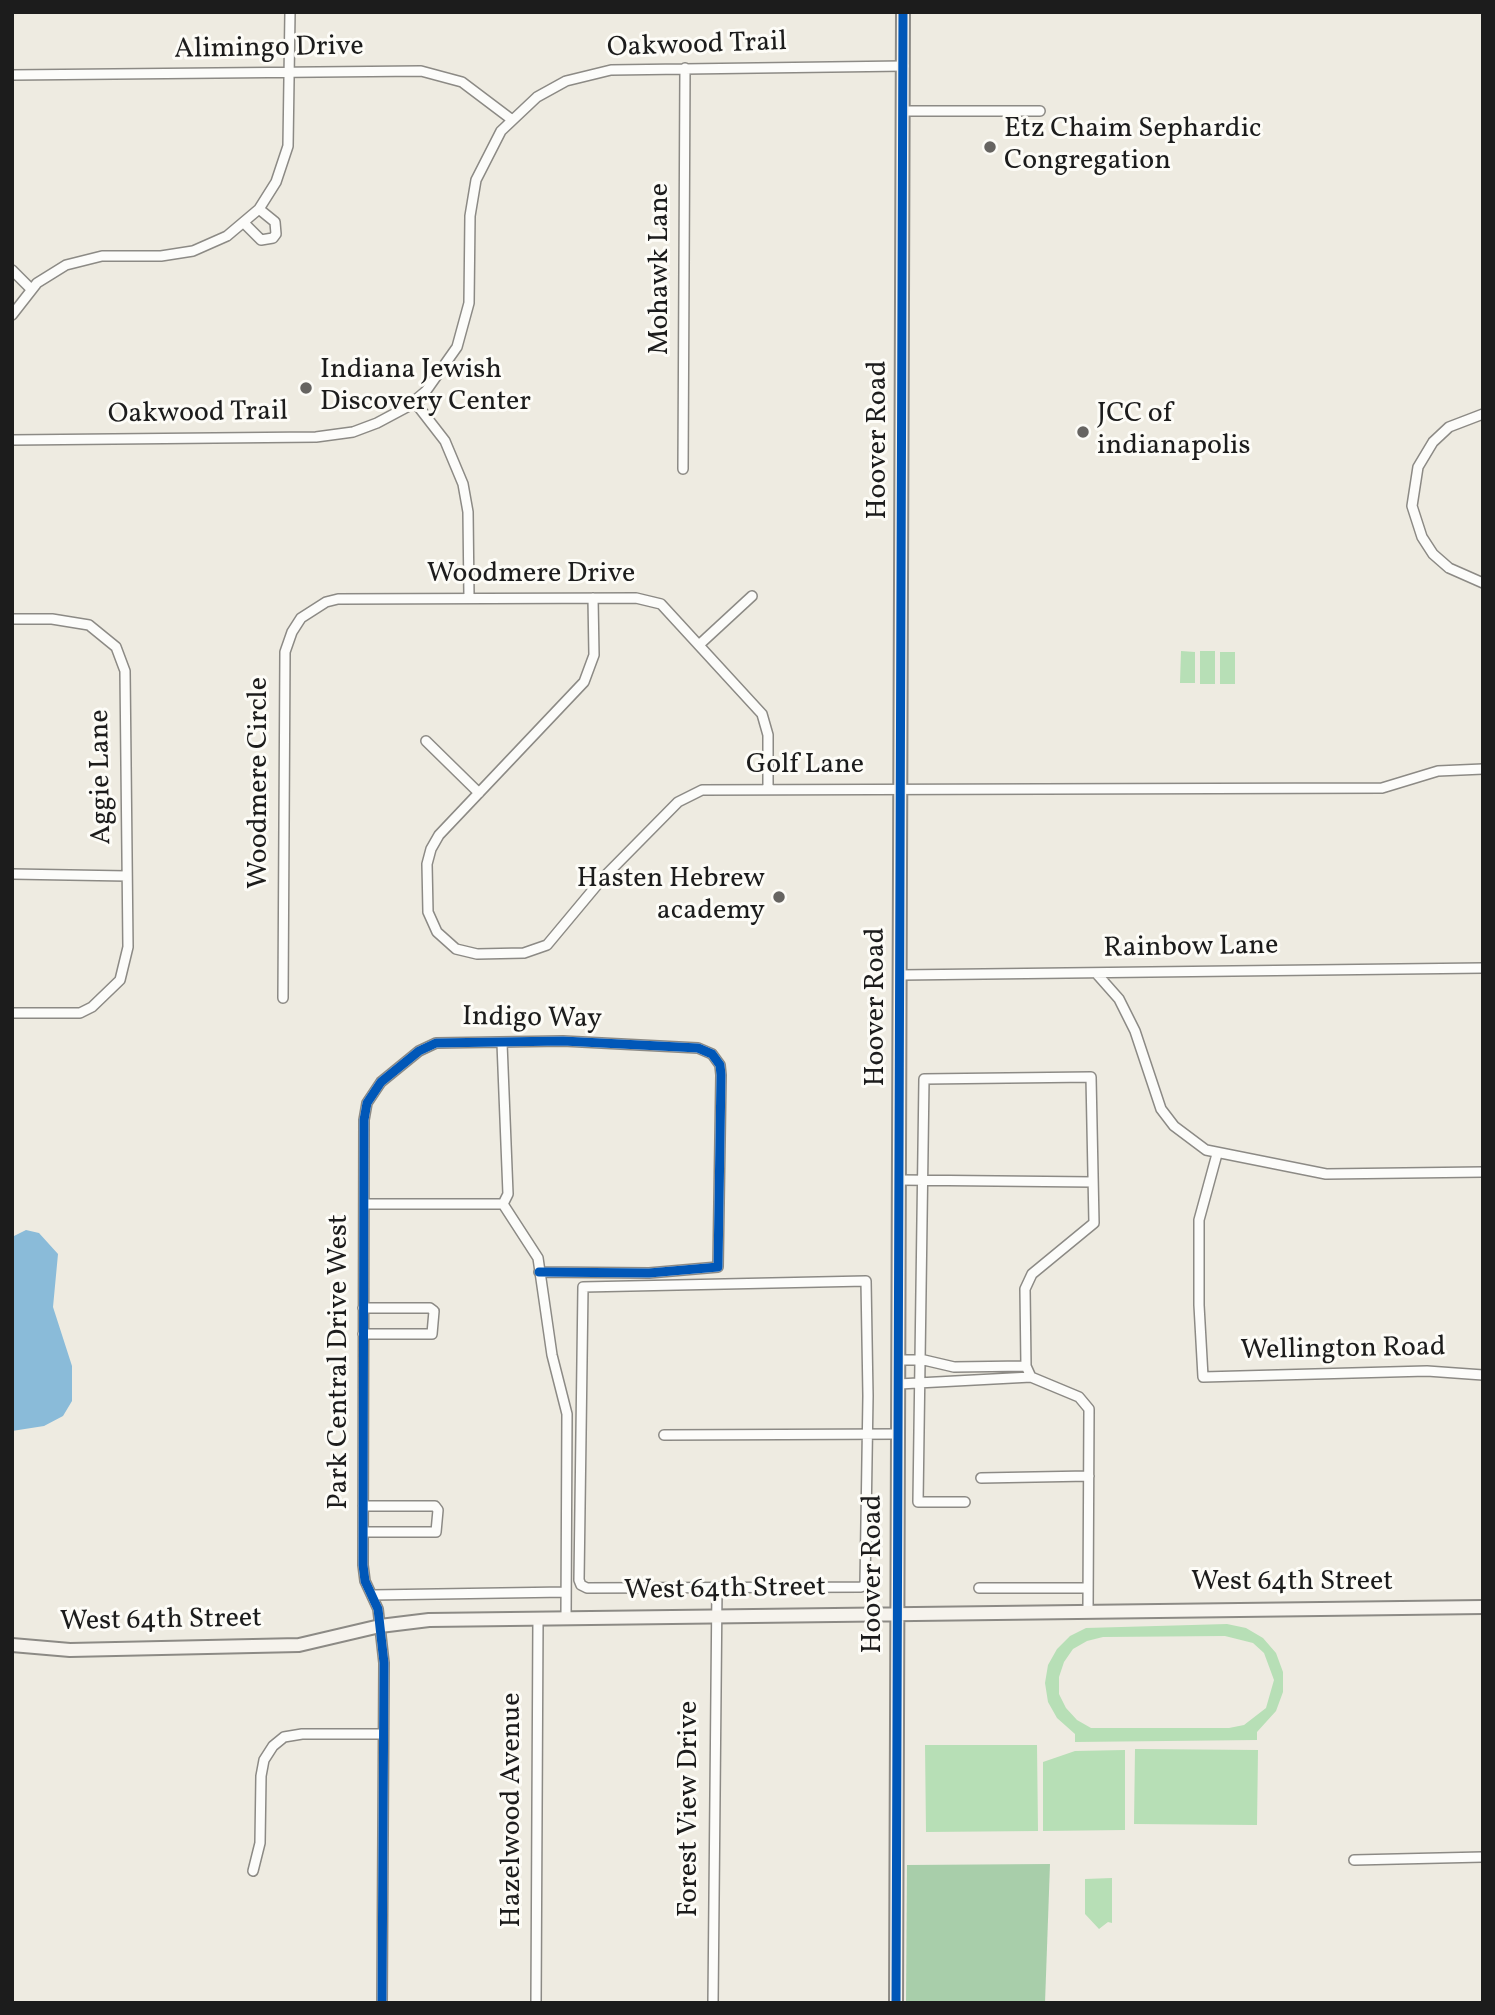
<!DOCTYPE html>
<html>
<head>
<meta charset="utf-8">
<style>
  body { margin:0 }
  #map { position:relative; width:1495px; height:2015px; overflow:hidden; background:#eeebe1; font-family:Vollkorn,serif }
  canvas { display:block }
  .frame { position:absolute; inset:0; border:14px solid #1c1c1c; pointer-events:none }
</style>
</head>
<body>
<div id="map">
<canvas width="1495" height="2015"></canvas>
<div class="frame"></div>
</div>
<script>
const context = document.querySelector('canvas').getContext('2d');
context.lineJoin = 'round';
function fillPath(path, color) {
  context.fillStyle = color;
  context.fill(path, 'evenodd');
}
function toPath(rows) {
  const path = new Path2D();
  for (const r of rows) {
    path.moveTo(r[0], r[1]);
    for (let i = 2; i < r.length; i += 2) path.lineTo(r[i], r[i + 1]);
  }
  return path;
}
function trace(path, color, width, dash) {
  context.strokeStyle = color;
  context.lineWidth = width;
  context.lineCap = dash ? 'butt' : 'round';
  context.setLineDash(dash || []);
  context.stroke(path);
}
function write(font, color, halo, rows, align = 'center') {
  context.font = font + ' Vollkorn,serif';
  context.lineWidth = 6;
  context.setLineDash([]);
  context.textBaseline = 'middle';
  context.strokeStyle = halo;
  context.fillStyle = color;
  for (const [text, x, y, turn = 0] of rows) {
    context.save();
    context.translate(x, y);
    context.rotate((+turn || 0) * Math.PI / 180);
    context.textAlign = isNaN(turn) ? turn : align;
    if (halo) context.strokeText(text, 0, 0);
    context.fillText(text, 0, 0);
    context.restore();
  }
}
fillPath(toPath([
  [1181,651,1195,652,1195,683,1180,683],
  [1200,651,1215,651,1215,684,1200,684],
  [1220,652,1235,652,1235,684,1220,684],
  [1227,1624,1246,1628,1263,1638,1276,1653,1283,1672,1283,1692,1276,1711,1257,1732,1257,1740,1075,1742,1075,1734,1057,1718,1048,1702,1045,1683,1048,1665,1057,1649,1070,1636,1086,1628],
  [1225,1636,1253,1643,1264,1653,1274,1680,1266,1708,1244,1725,1229,1728,1091,1728,1077,1720,1066,1708,1059,1694,1059,1677,1064,1662,1073,1649,1087,1641,1103,1637],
  [925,1745,1037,1745,1038,1831,926,1832],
  [1135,1749,1258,1750,1257,1825,1134,1824],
  [1125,1750,1125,1830,1043,1831,1043,1762,1075,1751],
  [1112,1878,1112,1923,1108,1922,1099,1929,1085,1914,1085,1879]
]), '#b7dfb6');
fillPath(toPath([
  [1050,1864,1045,2003,906,2003,907,1865]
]), '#a8ceaa');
fillPath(toPath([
  [26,1230,39,1233,58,1254,53,1307,72,1366,72,1401,63,1416,44,1426,12,1431,12,1237]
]), '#8abbd9');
const street = toPath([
  [12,75,421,71,462,82,511,119],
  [904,111,1040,111],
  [244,223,261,240,273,238,276,234,275,222,259,209],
  [12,270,31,289],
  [12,315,37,283,66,265,102,256,161,256,193,251,227,236,259,209,276,182,288,146,290,12],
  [414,401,445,441,463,484,468,512,469,597],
  [1483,414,1449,427,1433,442,1418,467,1412,506,1422,537,1433,554,1449,568,1483,583],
  [12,440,316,437,353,432,377,423,407,407,426,391,457,347,469,303,470,216,476,180,501,131,537,97,566,81,611,70,904,66],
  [683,469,685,68],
  [593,598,594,655,584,682,439,835,431,849,427,864,428,912,437,932,456,949,477,954,524,953,547,945,602,879,678,802,702,790,1382,788,1438,771,1483,769],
  [12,619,52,619,89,625,116,647,125,671,128,947,120,980,92,1007,80,1013,12,1013],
  [700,644,752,596],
  [426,741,479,793],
  [12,874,127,876],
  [1096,973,1119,999,1135,1031,1161,1109,1174,1126,1206,1150,1326,1174,1483,1172],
  [901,975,1483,968],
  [283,998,285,652,292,632,301,618,326,602,338,599,636,598,661,604,762,714,768,735,768,789],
  [502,1043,508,1194,503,1204],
  [1217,1154,1199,1220,1199,1305,1203,1377,1427,1371,1483,1375],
  [900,1180,1093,1182],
  [364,1204,503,1204],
  [503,1204,538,1258,552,1355,567,1414,566,1618],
  [866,1281,868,1396,865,1585,861,1587,587,1588,581,1585,579,1580,583,1287,866,1281],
  [363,1308,430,1308,434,1311,432,1334,363,1334],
  [899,1360,924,1360,954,1367,1026,1366],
  [899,1384,1031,1377],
  [664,1435,899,1434],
  [981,1478,1089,1476],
  [965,1502,918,1502,924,1079,1091,1077,1094,1223,1032,1274,1025,1289,1026,1366,1031,1377,1079,1397,1089,1409,1088,1610],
  [363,1506,435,1506,438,1510,436,1532,363,1532],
  [979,1588,1088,1588],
  [373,1595,566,1592],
  [1354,1860,1483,1857],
  [253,1871,260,1843,261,1776,264,1760,273,1746,284,1737,302,1734,383,1734],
  [382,2003,384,1663,378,1609,365,1581,363,1565,364,1120,367,1103,381,1082,419,1051,436,1043,563,1041,698,1048,712,1054,720,1065,721,1075,718,1267,649,1273,539,1272],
  [536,2003,538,1618],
  [713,2003,717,1587]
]);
const secondary = toPath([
  [12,1645,70,1650,299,1645,380,1626,429,1620,1483,1607],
  [896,2003,903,12]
]);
trace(street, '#8c8a85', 12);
trace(secondary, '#8c8a85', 16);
trace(street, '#fcfcfa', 9);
trace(secondary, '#f6f3ed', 12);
trace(toPath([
  [382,2003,384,1663,378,1609,365,1581,363,1565,364,1120,367,1103,381,1082,419,1051,436,1043,563,1041,698,1048,712,1054,720,1065,721,1075,718,1267,649,1273,539,1272],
  [896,2003,903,12]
]), '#0057b8', 9);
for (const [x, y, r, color] of [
  [990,147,7,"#666461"],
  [306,388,7,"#666461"],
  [1083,432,7,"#666461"],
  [779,897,7,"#666461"]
]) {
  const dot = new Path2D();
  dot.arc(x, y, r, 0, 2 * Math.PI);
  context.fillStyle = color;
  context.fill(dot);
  trace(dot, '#fdfcf7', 2.5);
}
write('28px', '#1c1c1c', '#fdfcf7', [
  ["Oakwood Trail",697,47,-2],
  ["Alimingo Drive",269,50,-1],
  ["Mohawk Lane",662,269,-90],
  ["Oakwood Trail",198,415,-1],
  ["Hoover Road",880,440,-90],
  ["Woodmere Drive",531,576],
  ["Golf Lane",805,767],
  ["Aggie Lane",103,777,-91],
  ["Woodmere Circle",261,783,-90],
  ["Rainbow Lane",1191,949,-1],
  ["Hoover Road",878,1007,-90],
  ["Indigo Way",532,1020,1],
  ["Wellington Road",1343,1351,-1],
  ["Park Central Drive West",341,1362,-90],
  ["Hoover Road",875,1574,-90],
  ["West 64th Street",1292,1584],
  ["West 64th Street",725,1591,-1],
  ["West 64th Street",161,1622,-1],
  ["Forest View Drive",691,1809,-90],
  ["Hazelwood Avenue",514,1810,-90]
]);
write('28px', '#1c1c1c', '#fdfcf7', [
  ["Etz Chaim Sephardic",1004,131],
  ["Congregation",1004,163],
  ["Indiana Jewish",320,372],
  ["Discovery Center",320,404],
  ["JCC of",1097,416],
  ["indianapolis",1097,448],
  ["Hasten Hebrew",765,881,"right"],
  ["academy",765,913,"right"]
], 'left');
</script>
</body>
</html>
